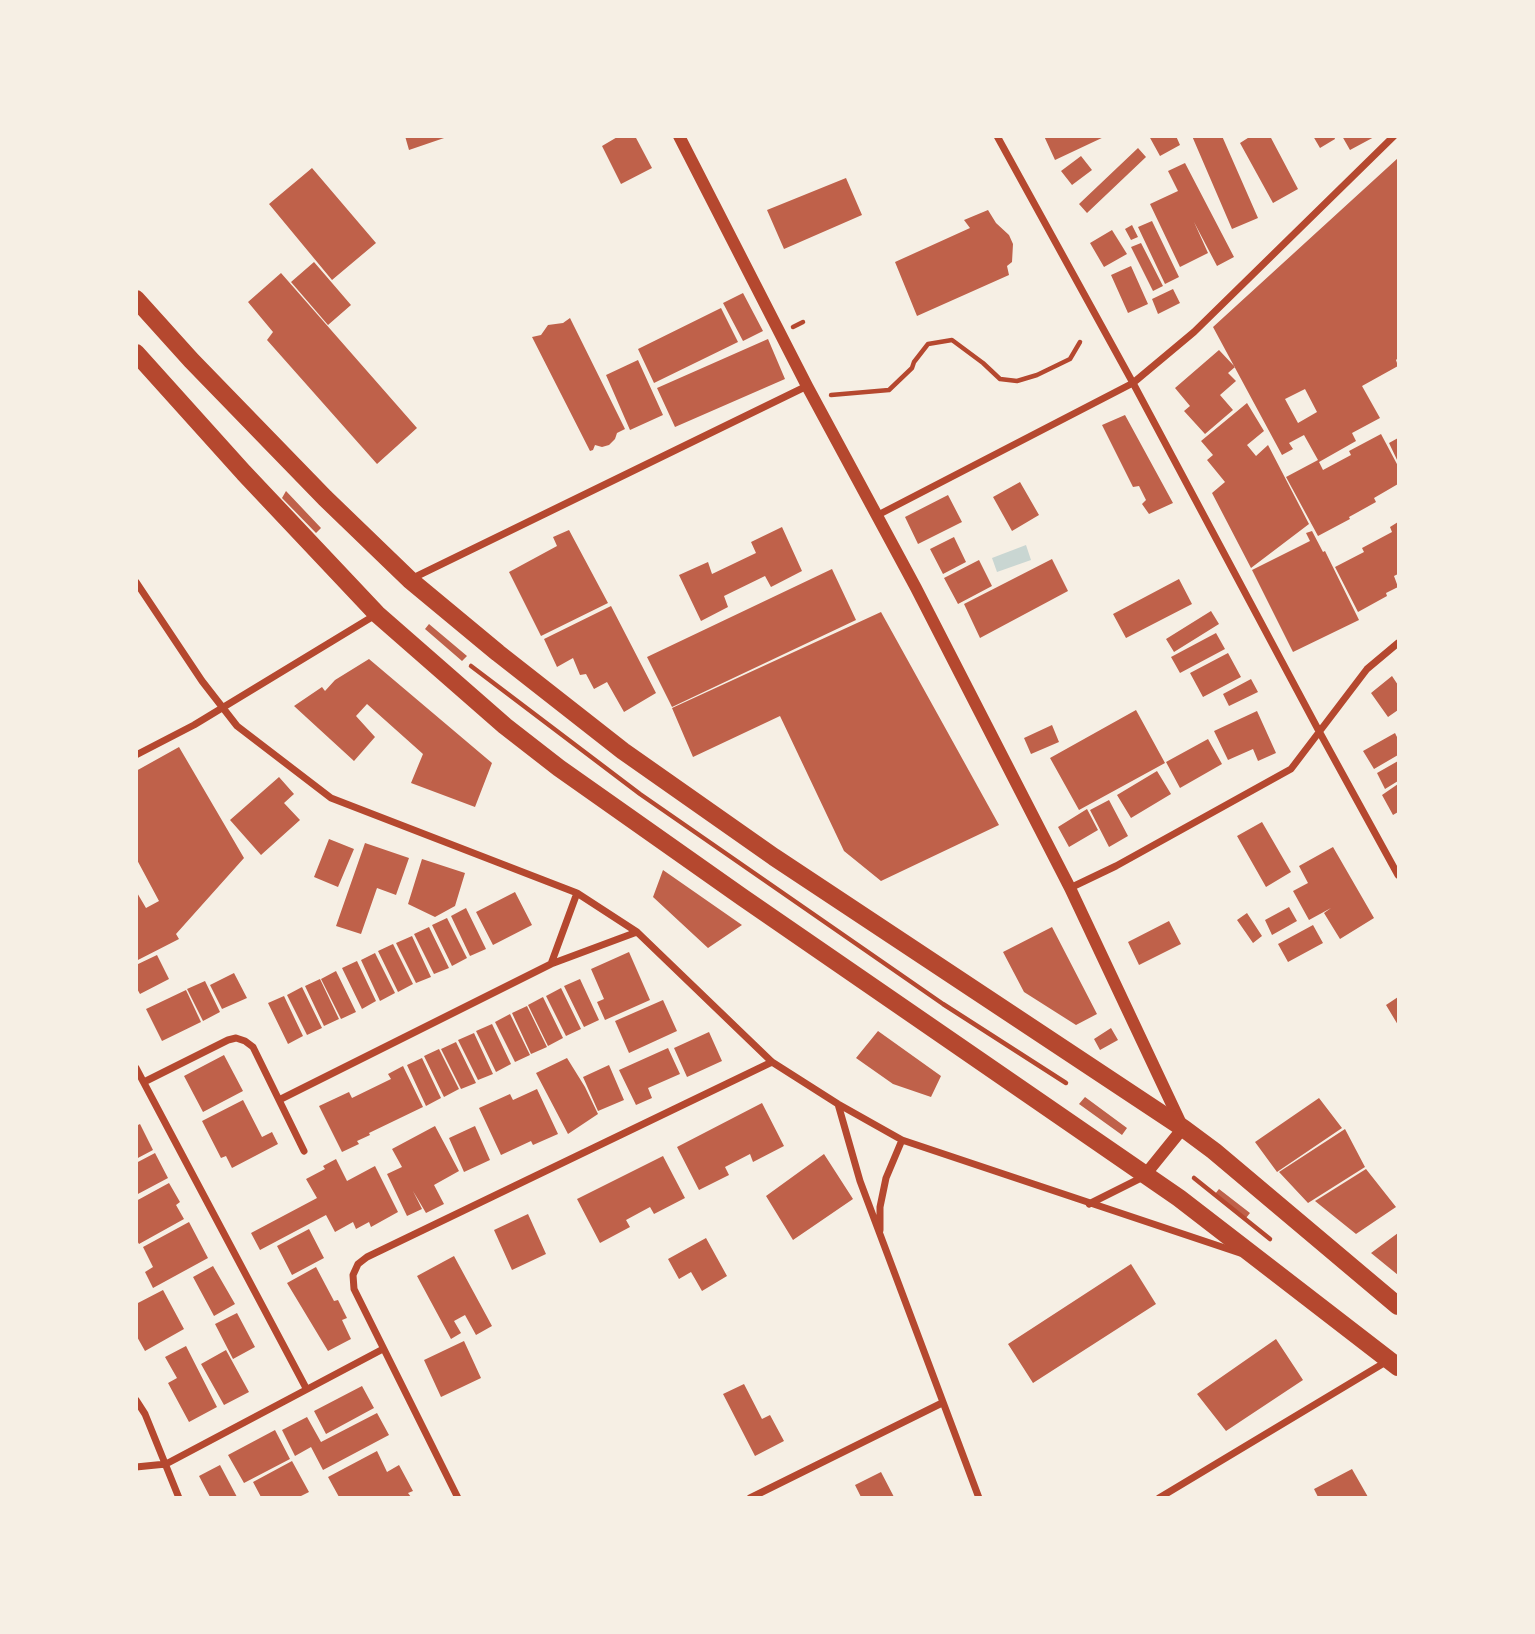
<!DOCTYPE html>
<html>
<head>
<meta charset="utf-8">
<style>
  body { margin:0 }
  #map { position:relative; width:1535px; height:1634px; overflow:hidden; background:#f6efe4; font-family:"IBM Plex Sans",sans-serif }
  canvas { display:block }
  .frame { position:absolute; inset:0; border:138px solid #f6efe4; pointer-events:none }
</style>
</head>
<body>
<div id="map">
<canvas width="1535" height="1634"></canvas>
<div class="frame"></div>
</div>
<script>
const context = document.querySelector('canvas').getContext('2d');
context.lineJoin = 'round';
function fillPath(path, color) {
  context.fillStyle = color;
  context.fill(path, 'evenodd');
}
function toPath(rows) {
  const path = new Path2D();
  for (const r of rows) {
    path.moveTo(r[0], r[1]);
    for (let i = 2; i < r.length; i += 2) path.lineTo(r[i], r[i + 1]);
  }
  return path;
}
function trace(path, color, width, dash) {
  context.strokeStyle = color;
  context.lineWidth = width;
  context.lineCap = dash ? 'butt' : 'round';
  context.setLineDash(dash || []);
  context.stroke(path);
}
fillPath(toPath([
  [1026,545,1031,560,997,572,992,558]
]), '#c9d6d2');
fillPath(toPath([
  [405,136,447,136,447,137,409,150],
  [619,136,635,136,652,168,621,184,602,146],
  [1044,136,1106,136,1055,160],
  [1149,136,1176,136,1180,145,1160,156],
  [1192,136,1222,136,1258,218,1232,229],
  [1251,136,1270,136,1298,189,1273,203,1240,143],
  [1313,136,1334,136,1335,139,1320,148],
  [1342,136,1376,136,1350,150],
  [1138,148,1146,157,1087,213,1079,204],
  [1081,156,1092,170,1072,185,1061,171],
  [1398,158,1398,358,1396,360,1398,366,1362,386,1380,418,1352,433,1356,441,1319,462,1323,470,1351,455,1349,451,1381,434,1398,466,1398,484,1374,498,1376,502,1349,517,1350,519,1318,536,1286,477,1318,460,1304,435,1289,443,1293,449,1282,455,1213,327],
  [1305,389,1317,412,1298,423,1285,399],
  [1185,163,1234,257,1217,266,1194,222,1208,253,1180,267,1150,204,1178,191,1168,171],
  [312,168,376,243,332,280,269,204],
  [846,178,862,215,784,249,767,210],
  [988,210,996,223,1009,235,1013,244,1012,262,1007,266,1009,275,917,316,895,262,970,228,964,220],
  [1152,221,1179,277,1165,284,1138,227],
  [1132,225,1138,237,1131,240,1125,229],
  [1112,230,1127,254,1104,267,1090,243],
  [1141,243,1163,286,1153,291,1131,247],
  [314,262,351,305,328,325,291,282],
  [1131,266,1148,304,1128,313,1111,275],
  [281,273,417,428,377,464,267,340,273,332,248,302],
  [1173,289,1180,303,1158,314,1152,299],
  [743,293,763,331,743,341,723,303],
  [721,308,738,342,654,383,638,349],
  [570,318,625,429,617,433,615,439,609,445,602,447,595,445,593,450,590,451,532,337,541,335,548,325,563,323],
  [768,339,785,379,675,427,657,388],
  [1219,350,1235,367,1228,373,1236,381,1220,395,1233,410,1205,434,1184,411,1190,406,1175,388],
  [638,360,663,415,630,430,606,375],
  [1247,403,1264,431,1247,445,1256,456,1268,445,1309,524,1251,568,1212,493,1225,482,1207,460,1213,455,1201,441],
  [1125,415,1173,503,1149,514,1142,504,1146,500,1139,486,1133,487,1102,425],
  [1398,438,1398,462,1389,443],
  [1020,482,1039,515,1012,531,993,497],
  [286,491,321,528,316,533,282,498],
  [948,495,962,522,918,544,905,517],
  [1398,522,1398,574,1394,576,1398,587,1386,593,1387,596,1358,612,1335,567,1364,552,1362,548,1392,532,1390,527],
  [782,527,802,571,771,587,765,576,724,596,728,607,701,621,679,575,708,562,712,574,756,553,751,542],
  [569,530,608,603,541,636,509,572,557,546,553,537],
  [1312,531,1323,552,1325,551,1359,620,1293,652,1252,570,1310,541,1306,533],
  [954,537,966,562,943,574,930,549],
  [1052,559,1068,591,980,638,964,604],
  [979,560,992,586,958,604,944,578],
  [832,569,856,620,672,707,647,657],
  [1179,579,1192,604,1126,638,1113,614],
  [611,606,656,693,624,712,607,682,594,689,586,674,580,675,573,658,557,667,544,639],
  [1211,611,1219,624,1174,652,1166,639],
  [881,612,999,825,881,881,844,851,780,716,693,757,672,708],
  [429,624,467,656,462,661,425,629],
  [1216,633,1225,649,1180,673,1171,657],
  [1228,653,1241,677,1203,697,1190,673],
  [369,659,492,763,475,807,411,783,423,754,367,704,356,716,375,737,354,761,294,706,322,687,325,691,335,680],
  [1392,676,1398,685,1398,710,1388,717,1371,693],
  [1251,679,1258,692,1229,706,1223,694],
  [1136,710,1165,763,1079,810,1050,758],
  [1257,711,1276,753,1258,761,1253,749,1228,760,1214,731],
  [1052,725,1059,742,1031,754,1024,738],
  [1395,733,1398,739,1398,755,1374,769,1363,751],
  [1208,739,1222,764,1180,788,1166,762],
  [179,747,244,858,176,934,179,939,136,961,136,891,146,908,159,901,136,858,136,771],
  [1398,761,1398,781,1385,789,1377,773],
  [1157,771,1171,794,1131,818,1117,795],
  [279,777,294,794,284,803,300,820,261,855,230,820],
  [1398,784,1398,812,1393,815,1382,795],
  [1109,800,1128,836,1109,847,1090,810],
  [1087,809,1098,830,1069,847,1058,827],
  [1262,822,1291,872,1266,887,1237,836],
  [329,839,354,849,338,887,314,877],
  [365,843,409,858,396,895,377,888,361,934,336,926],
  [1333,847,1374,918,1340,939,1324,913,1331,908,1309,920,1293,891,1308,883,1299,866],
  [422,859,465,873,455,906,435,917,408,904],
  [663,870,742,925,708,948,653,897],
  [515,892,532,925,493,945,476,912],
  [1289,907,1297,921,1272,935,1265,920],
  [466,908,486,949,470,956,451,916],
  [1247,913,1262,936,1253,943,1237,920],
  [447,918,467,958,452,966,432,925],
  [1169,921,1181,944,1139,965,1128,942],
  [1313,925,1323,943,1288,962,1278,944],
  [429,927,449,968,434,974,414,934],
  [1052,927,1097,1014,1076,1025,1024,992,1003,952],
  [412,936,431,977,416,983,396,943],
  [393,944,413,984,398,992,378,951],
  [629,952,650,1000,605,1020,597,1002,604,999,591,969],
  [375,953,395,993,380,1001,361,960],
  [157,955,169,979,140,994,136,987,136,965],
  [357,961,376,1001,362,1009,342,968],
  [336,971,356,1012,341,1019,321,979],
  [234,973,247,998,222,1009,210,985],
  [320,979,339,1019,324,1026,305,986],
  [580,979,599,1020,584,1027,564,986],
  [205,981,220,1012,203,1021,187,989],
  [302,987,322,1028,307,1035,287,995],
  [561,988,581,1029,566,1036,546,996],
  [186,990,201,1022,162,1041,146,1009],
  [284,996,303,1036,288,1044,268,1003],
  [543,997,563,1038,548,1046,528,1005],
  [1398,997,1398,1025,1386,1005],
  [663,1000,677,1031,629,1053,615,1021],
  [527,1006,547,1047,531,1054,512,1013],
  [510,1014,530,1055,515,1062,495,1022],
  [492,1024,511,1064,496,1072,476,1031],
  [1111,1028,1118,1040,1100,1050,1094,1039],
  [878,1031,941,1076,931,1097,893,1084,856,1058],
  [709,1032,722,1061,687,1077,674,1048],
  [474,1033,493,1074,478,1080,458,1040],
  [456,1042,476,1083,461,1089,441,1049],
  [668,1048,680,1074,648,1088,652,1098,636,1105,619,1070],
  [439,1049,459,1089,444,1097,424,1056],
  [224,1055,243,1091,203,1112,184,1076],
  [422,1058,441,1098,426,1106,407,1065],
  [567,1058,585,1087,598,1114,568,1134,536,1073],
  [609,1065,624,1100,598,1111,583,1077],
  [403,1066,423,1107,369,1133,370,1135,357,1141,359,1144,342,1152,319,1106,349,1092,352,1098,391,1079,388,1074],
  [537,1089,558,1134,533,1145,531,1141,501,1155,479,1108,510,1094,513,1100],
  [1085,1097,1127,1128,1122,1135,1079,1104],
  [1319,1098,1342,1128,1277,1172,1255,1142],
  [243,1100,262,1137,272,1132,278,1144,232,1168,226,1156,221,1158,202,1121],
  [762,1103,784,1146,753,1162,750,1154,725,1167,729,1175,699,1190,677,1147],
  [140,1124,153,1150,136,1159,136,1126],
  [435,1126,459,1171,434,1185,444,1204,426,1213,413,1191,422,1209,407,1216,387,1174,402,1167,392,1149],
  [475,1126,490,1160,464,1172,449,1138],
  [1345,1129,1365,1167,1308,1203,1279,1172],
  [155,1153,168,1178,136,1195,136,1163],
  [824,1154,853,1199,793,1240,766,1196],
  [663,1156,685,1198,654,1214,650,1207,626,1220,630,1227,600,1243,577,1199],
  [336,1159,347,1181,375,1166,398,1212,371,1227,369,1222,356,1229,353,1222,335,1232,326,1215,260,1250,251,1233,317,1198,306,1179,325,1169,323,1166],
  [1366,1169,1396,1207,1356,1234,1315,1201],
  [169,1183,180,1202,176,1205,184,1219,139,1244,136,1239,136,1201],
  [1219,1189,1250,1213,1246,1218,1215,1194],
  [528,1214,546,1254,512,1270,494,1230],
  [189,1222,208,1258,153,1288,145,1272,153,1267,143,1247],
  [309,1229,324,1258,292,1275,277,1246],
  [1398,1233,1398,1275,1371,1253],
  [706,1238,727,1276,702,1291,691,1272,679,1279,668,1259],
  [454,1256,492,1326,476,1335,465,1315,454,1321,461,1333,451,1339,417,1276],
  [1131,1264,1156,1304,1033,1383,1008,1344],
  [213,1266,235,1304,214,1316,193,1277],
  [316,1267,334,1301,338,1300,347,1318,342,1320,351,1339,328,1351,287,1283],
  [163,1290,184,1329,145,1351,136,1335,136,1304],
  [237,1313,255,1347,233,1359,215,1324],
  [1276,1339,1303,1380,1226,1431,1197,1394],
  [464,1341,481,1378,441,1397,424,1360],
  [186,1346,217,1407,189,1422,168,1383,177,1378,165,1357],
  [226,1350,249,1392,224,1405,201,1364],
  [744,1384,762,1419,770,1415,784,1441,755,1456,723,1394],
  [362,1386,374,1408,326,1434,314,1411],
  [377,1413,389,1435,323,1470,311,1447,295,1456,282,1430,307,1417,321,1442],
  [275,1430,290,1459,244,1483,228,1455],
  [377,1451,387,1472,399,1465,413,1491,408,1493,411,1497,339,1497,328,1477],
  [292,1461,309,1492,299,1497,261,1497,253,1482],
  [220,1465,237,1497,210,1497,199,1476],
  [1352,1469,1368,1497,1318,1497,1314,1489],
  [881,1472,894,1497,861,1497,855,1485]
]), '#bf614a');
trace(toPath([
  [793,327,803,322],
  [831,395,889,390,912,368,914,362,928,344,952,340,983,363,1000,379,1017,381,1037,375,1070,359,1080,342],
  [471,666,640,794,943,1004,1066,1083],
  [1194,1178,1270,1239]
]), '#b5482f', 4.5);
trace(toPath([
  [997,136,1133,383,1320,733,1398,875],
  [876,516,1133,383,1194,332,1394,136],
  [411,579,807,386],
  [136,582,202,681,237,726,331,798,577,893,637,932,772,1062,838,1104,902,1140,1240,1253],
  [136,755,194,725,377,614],
  [1070,888,1116,866,1291,769,1367,669,1398,643],
  [551,964,577,893],
  [136,1068,306,1388],
  [144,1082,228,1040,236,1038,245,1041,253,1047,304,1151],
  [279,1100,551,964,637,932],
  [838,1104,860,1181,979,1498],
  [1089,1204,1145,1176],
  [880,1230,880,1207,886,1178,902,1140],
  [136,1400,145,1414,179,1498],
  [136,1467,166,1464,383,1349],
  [458,1498,354,1289,353,1275,358,1264,367,1257,772,1062],
  [750,1498,942,1403],
  [1159,1498,1389,1360]
]), '#b5482f', 7);
trace(toPath([
  [679,136,807,386,916,588,1070,888,1183,1128,1145,1175]
]), '#b5482f', 12);
trace(toPath([
  [136,299,191,360,325,498,410,580,498,653,623,751,774,857,1183,1128,1214,1151,1398,1306],
  [136,353,244,473,377,614,505,726,559,768,742,897,1179,1198,1398,1367]
]), '#b5482f', 18);
</script>
</body>
</html>
